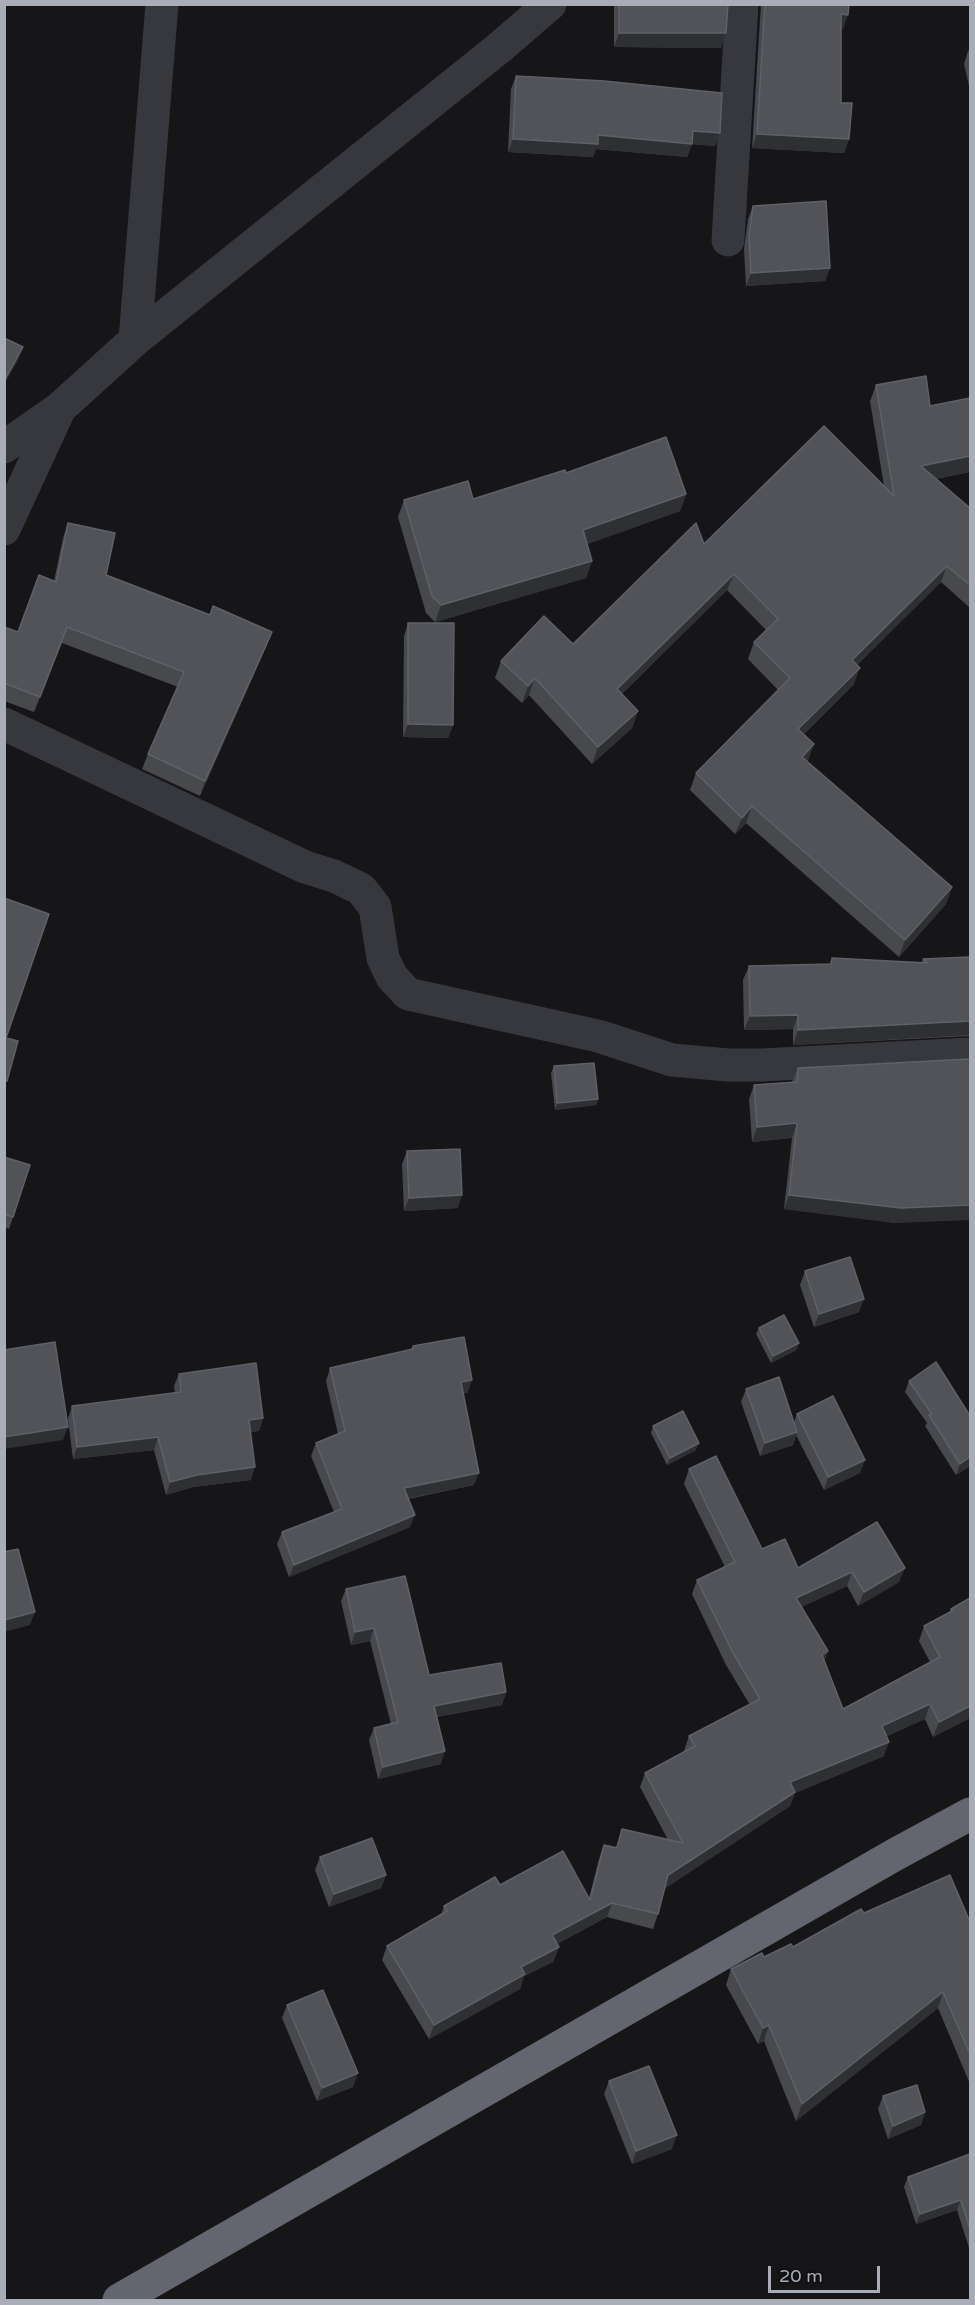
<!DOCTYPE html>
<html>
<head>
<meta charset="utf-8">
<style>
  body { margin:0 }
  #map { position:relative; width:975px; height:2305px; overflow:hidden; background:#161618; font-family:"Varela Round",sans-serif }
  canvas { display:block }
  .frame { position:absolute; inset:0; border:6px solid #a8adb8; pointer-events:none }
  .scale { position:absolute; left:768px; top:2266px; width:112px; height:27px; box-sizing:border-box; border:3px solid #a8adb8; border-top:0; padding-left:8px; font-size:18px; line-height:21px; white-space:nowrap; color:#a8adb8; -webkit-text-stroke:4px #111113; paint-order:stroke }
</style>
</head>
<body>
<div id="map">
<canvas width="975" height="2305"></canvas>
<div class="frame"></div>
<div class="scale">20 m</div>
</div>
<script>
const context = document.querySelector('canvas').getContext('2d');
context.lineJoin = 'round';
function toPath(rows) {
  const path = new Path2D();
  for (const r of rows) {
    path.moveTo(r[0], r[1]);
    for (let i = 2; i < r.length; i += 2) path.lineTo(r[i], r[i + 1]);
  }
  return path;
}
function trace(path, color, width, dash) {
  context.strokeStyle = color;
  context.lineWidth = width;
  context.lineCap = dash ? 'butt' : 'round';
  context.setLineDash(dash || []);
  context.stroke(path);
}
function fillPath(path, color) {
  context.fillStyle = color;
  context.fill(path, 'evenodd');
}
trace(toPath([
  [728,240,742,4],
  [135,340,162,4],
  [4,447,60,408,135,340,499,48,550,4],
  [4,529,59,410],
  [4,724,305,867,334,876,361,889,375,907,383,958,392,977,408,994,598,1036,672,1060,728,1065,762,1065,970,1054]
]), '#37383d', 33);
trace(toPath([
  [119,2300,896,1854,970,1814]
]), '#63666e', 33);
fillPath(toPath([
  [614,4,728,4,721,48,614,47],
  [761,4,849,4,843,29,841,29,841,103,849,139,844,153,752,148],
  [970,50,970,90,964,64,968,51],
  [516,76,720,133,715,146,692,144,687,157,596,149,593,157,508,152,511,89],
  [753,206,830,268,825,281,746,286,744,249,748,219],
  [876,385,930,406,970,398,970,472,936,479,970,508,970,608,941,582,857,665,854,684,804,734,808,761,807,761,952,887,946,904,899,957,746,823,735,834,690,790,696,773,778,690,748,659,754,642,766,630,727,590,622,694,638,711,632,728,592,764,529,695,522,703,495,678,501,661,573,644,704,544,884,486,870,401],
  [566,473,686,494,680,511,587,544,592,561,586,578,435,622,426,613,398,517,404,500,473,499],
  [68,523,106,575,210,615,272,632,266,647,200,796,142,769,148,754,178,687,62,643,34,712,4,701,4,627,18,632,54,581,63,538],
  [408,623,453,725,448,738,403,737,404,636],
  [970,957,970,1036,793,1045,793,1029,744,1030,743,980,749,966,830,964,832,958,921,963,923,959],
  [554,1066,598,1099,596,1105,555,1110,551,1073],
  [798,1068,896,1223,784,1209,792,1138,752,1142,749,1099,754,1085,792,1082],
  [407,1151,458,1208,404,1211,402,1164],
  [4,1157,13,1217,9,1229,4,1227],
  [805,1271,859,1312,814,1327,800,1285],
  [759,1328,799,1343,796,1350,771,1363,756,1334],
  [413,1346,472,1380,467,1393,463,1393,474,1485,408,1499,410,1527,289,1577,277,1544,282,1532,334,1512,311,1456,316,1443,338,1434,326,1381,330,1368,411,1349],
  [179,1374,263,1418,259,1431,250,1432,251,1480,193,1487,166,1495,154,1450,73,1459,68,1419,72,1406,175,1393,174,1386],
  [909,1381,970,1416,970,1466,956,1475,925,1426,927,1423,905,1392],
  [746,1389,794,1422,797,1414,860,1473,824,1490,796,1435,793,1445,760,1456,741,1402],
  [653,1426,696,1450,667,1465,651,1433],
  [689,1469,762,1549,798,1568,877,1522,899,1582,858,1606,847,1586,801,1607,828,1651,824,1661,843,1709,930,1662,919,1641,924,1626,949,1613,951,1609,970,1598,970,1718,933,1737,925,1719,887,1736,884,1756,795,1793,790,1806,665,1888,658,1914,653,1929,607,1917,557,1944,559,1947,553,1962,524,1976,520,1989,429,2039,382,1960,387,1946,441,1915,444,1906,500,1885,589,1898,599,1859,604,1845,616,1847,622,1829,668,1840,640,1787,645,1773,685,1752,684,1751,689,1736,750,1705,726,1665,692,1594,697,1580,725,1567,684,1484],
  [346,1589,429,1675,506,1692,502,1705,436,1717,441,1764,378,1779,369,1740,374,1728,391,1724,370,1641,351,1645,341,1601],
  [320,1857,386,1875,381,1888,329,1907,315,1870],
  [864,1913,970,1922,970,2084,938,2008,796,2121,764,2041,758,2044,726,1985,731,1969,793,1947],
  [287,2005,353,2087,317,2101,282,2018],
  [609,2081,672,2149,632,2164,604,2094],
  [883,2096,925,2112,921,2125,888,2139,878,2109],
  [970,2154,970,2251,957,2210,916,2224,904,2187,908,2177]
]), '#47494d');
fillPath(toPath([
  [841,14,848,15,843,29,836,28],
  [619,33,726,33,721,48,614,47],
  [693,131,720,133,715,146,692,144,687,157,596,149,593,157,508,152,513,139],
  [757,134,849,139,844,153,752,148],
  [830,268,825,281,746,286,751,273],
  [23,347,18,360,4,385,4,381],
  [970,456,970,472,915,483,921,466],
  [686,494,680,511,577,548,583,530],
  [592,561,586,578,435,622,441,605],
  [947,566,941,582,846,676,852,660],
  [734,574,727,590,611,705,617,689],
  [272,632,266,647,200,796,205,781],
  [860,668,854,684,792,745,798,729],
  [535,678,529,695,522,703,528,686],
  [638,711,632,728,592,764,598,747],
  [408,724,453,725,448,738,403,737],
  [814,744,808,761,796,773,802,757],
  [752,806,746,823,735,834,742,818],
  [952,887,946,904,899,957,905,940],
  [798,1015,793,1029,744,1030,750,1016],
  [970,1021,970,1035,793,1045,798,1030],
  [598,1099,596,1105,555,1110,557,1103],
  [797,1123,792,1138,752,1142,757,1127],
  [462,1195,458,1208,404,1211,409,1198],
  [789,1195,970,1205,970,1220,896,1223,784,1209],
  [864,1299,859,1312,814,1327,819,1314],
  [799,1343,796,1350,771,1363,773,1356],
  [472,1380,467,1393,456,1395,461,1382],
  [263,1418,259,1431,244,1433,249,1420],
  [68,1427,63,1440,4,1449,4,1437],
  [797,1432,793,1445,760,1456,765,1443],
  [158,1437,154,1450,73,1459,77,1447],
  [699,1443,696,1450,667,1465,670,1458],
  [970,1457,970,1466,956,1475,960,1464],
  [865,1460,860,1473,824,1490,828,1477],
  [255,1467,251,1480,193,1487,166,1495,170,1482,197,1475],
  [479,1473,474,1485,399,1500,404,1488],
  [415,1515,410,1527,289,1577,294,1565],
  [905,1568,899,1582,858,1606,864,1592],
  [852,1572,847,1586,791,1612,796,1598],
  [35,1612,30,1625,4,1632,4,1620],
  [374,1628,370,1641,351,1645,355,1632],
  [828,1651,822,1665,822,1655],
  [506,1692,502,1705,429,1718,434,1706],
  [930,1704,925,1719,877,1740,882,1726],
  [970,1706,970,1718,933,1737,939,1722],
  [889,1742,884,1756,795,1793,790,1806,663,1890,668,1875,790,1782],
  [445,1751,441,1764,378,1779,383,1767],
  [386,1875,381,1888,329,1907,334,1894],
  [612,1903,607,1917,547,1949,552,1935],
  [559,1947,553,1962,524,1976,520,1989,429,2039,434,2025,521,1967],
  [943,1992,938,2008,796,2121,802,2104],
  [769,2025,764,2041,758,2044,763,2028],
  [358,2073,353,2087,317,2101,322,2088],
  [925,2112,921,2125,888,2139,893,2126],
  [677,2135,672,2149,632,2164,636,2151],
  [961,2200,957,2210,916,2224,920,2214]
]), '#2f3033');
const building = toPath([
  [619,4,728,4,726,33,619,33,619,4],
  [765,4,849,4,848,15,841,14,841,103,852,103,849,139,757,134,765,4],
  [516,76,604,81,722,93,720,133,693,131,692,144,598,135,598,144,513,139,516,76],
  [826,201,830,268,751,273,749,236,753,206,826,201],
  [4,338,23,347,4,381,4,338],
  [926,376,930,406,970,398,970,456,921,466,970,508,970,585,947,566,852,660,860,668,798,729,814,744,802,757,952,887,905,940,752,806,742,818,696,773,790,678,754,642,778,619,734,574,617,689,638,711,598,747,535,678,528,686,501,661,544,616,573,644,696,523,704,544,824,426,894,496,876,385,926,376],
  [666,437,686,494,583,530,592,561,441,605,432,596,404,500,468,481,473,499,565,470,566,473,666,437],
  [68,523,115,533,106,575,210,615,213,606,272,632,205,781,148,754,184,672,67,627,40,697,4,683,4,627,18,632,39,575,56,582,68,523],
  [408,623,454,623,453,725,408,724,408,623],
  [4,898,49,914,6,1038,18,1041,7,1081,4,1081,4,898],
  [970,957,970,1021,798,1030,798,1015,750,1016,749,966,831,964,832,958,928,963,923,959,970,957],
  [970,1059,970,1205,901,1208,789,1195,797,1123,757,1127,754,1085,797,1082,798,1068,970,1059],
  [594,1063,598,1099,557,1103,554,1066,594,1063],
  [460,1149,462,1195,409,1198,407,1151,460,1149],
  [4,1157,30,1165,13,1217,4,1214,4,1157],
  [850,1257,864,1299,819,1314,805,1271,850,1257],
  [784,1315,799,1343,773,1356,759,1328,784,1315],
  [464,1337,472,1380,461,1382,479,1473,404,1488,415,1515,294,1565,282,1532,342,1509,316,1443,345,1431,330,1368,413,1349,413,1346,464,1337],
  [55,1342,68,1427,4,1437,4,1350,55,1342],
  [936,1362,970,1416,970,1457,960,1464,929,1415,932,1414,909,1381,936,1362],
  [256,1363,263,1418,249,1420,255,1467,197,1475,170,1482,158,1437,77,1447,72,1406,181,1392,179,1374,256,1363],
  [779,1377,797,1432,765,1443,746,1389,779,1377],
  [833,1396,865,1460,828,1477,797,1414,833,1396],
  [683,1411,699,1443,670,1458,653,1426,683,1411],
  [716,1456,762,1549,785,1539,798,1568,877,1522,905,1568,864,1592,852,1572,796,1598,828,1651,822,1655,843,1709,940,1657,924,1626,952,1611,951,1609,970,1598,970,1706,939,1722,930,1704,882,1726,889,1742,790,1782,795,1792,668,1875,658,1914,612,1903,552,1935,559,1947,521,1967,525,1974,434,2025,387,1946,447,1911,444,1906,495,1877,500,1885,563,1851,590,1900,604,1845,617,1848,622,1829,683,1843,645,1773,695,1746,689,1736,760,1699,732,1651,697,1580,735,1562,689,1469,716,1456],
  [18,1549,35,1612,4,1620,4,1552,18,1549],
  [405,1576,429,1675,501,1663,506,1692,434,1706,445,1751,383,1767,374,1728,398,1722,374,1628,355,1632,346,1589,405,1576],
  [372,1838,386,1875,334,1894,320,1857,372,1838],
  [950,1875,970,1922,970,2054,943,1992,802,2104,769,2025,763,2028,731,1969,762,1953,764,1957,791,1944,793,1947,861,1909,864,1913,950,1875],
  [323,1990,358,2073,322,2088,287,2005,323,1990],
  [649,2066,677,2135,636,2151,609,2081,649,2066],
  [917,2085,925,2112,893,2126,883,2096,917,2085],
  [970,2154,970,2229,961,2200,920,2214,908,2177,970,2154]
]);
fillPath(building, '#525359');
trace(building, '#5f6168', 1.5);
</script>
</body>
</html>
